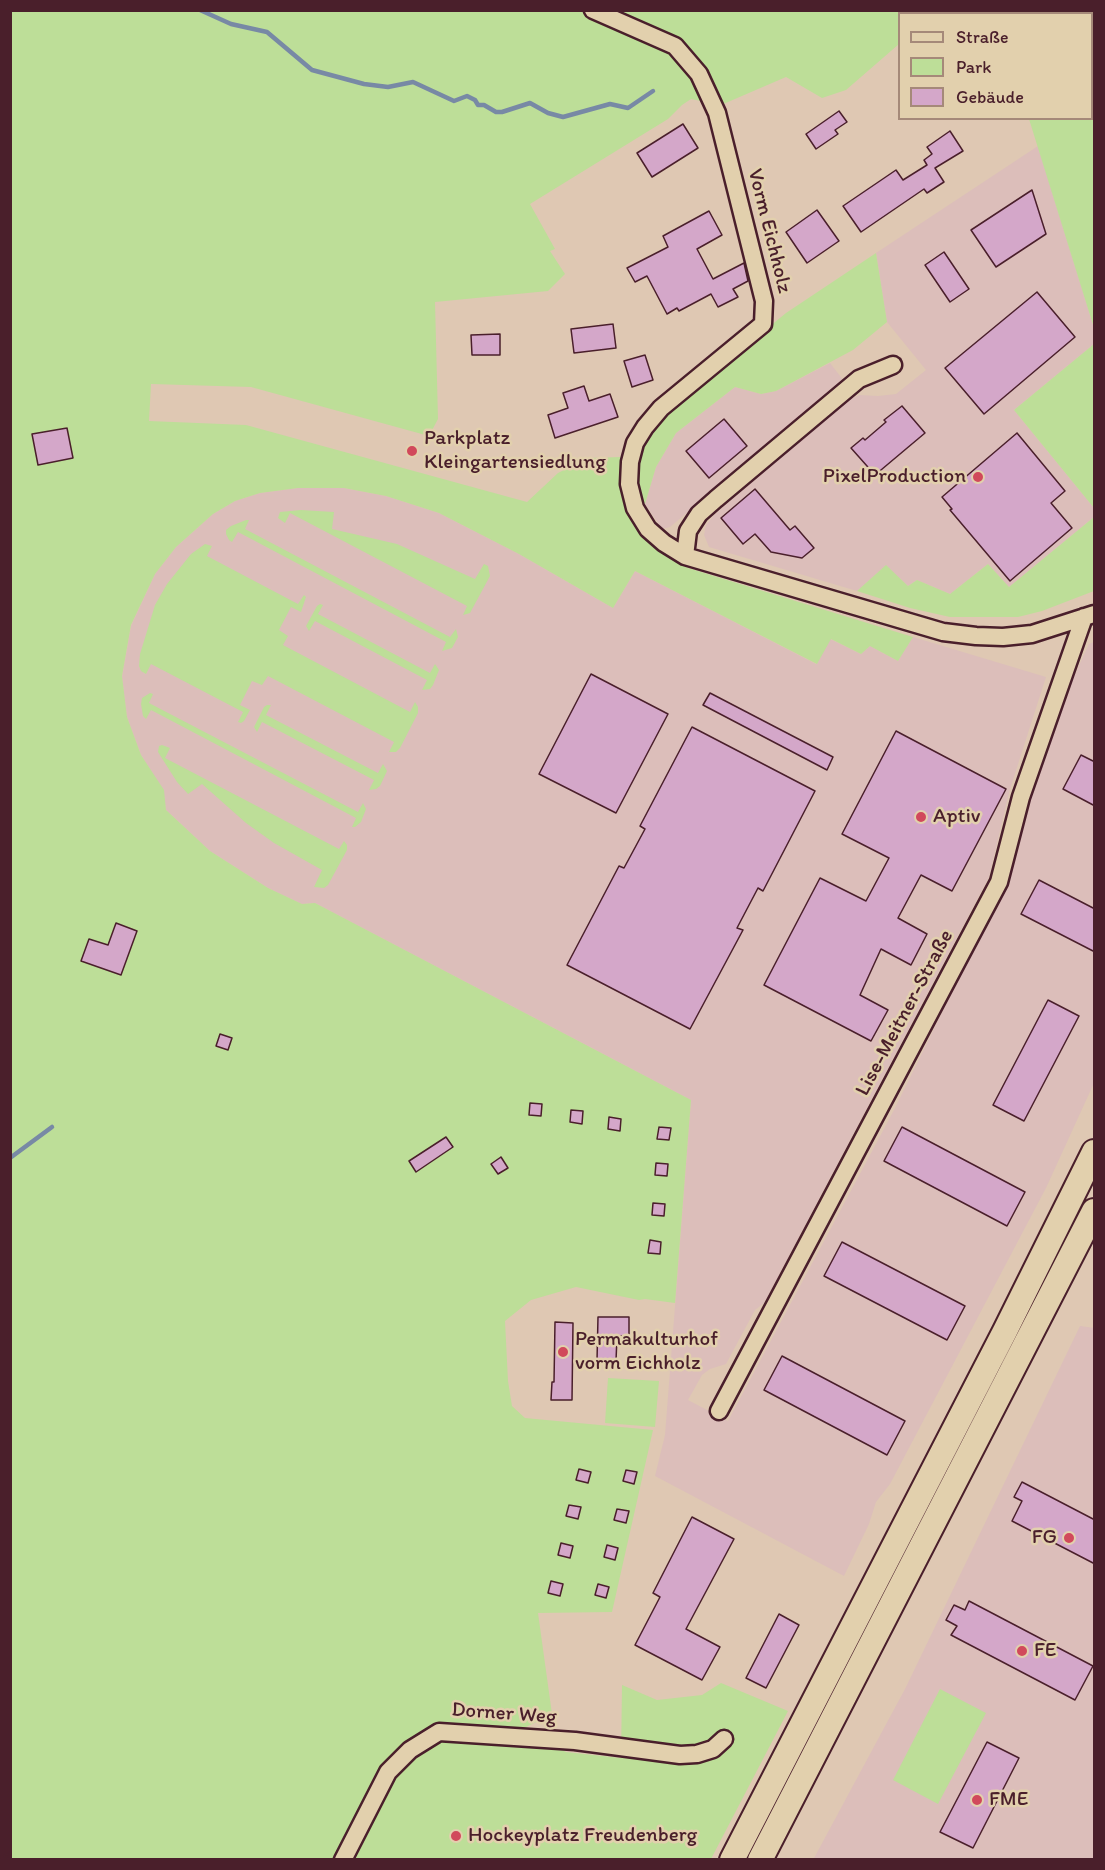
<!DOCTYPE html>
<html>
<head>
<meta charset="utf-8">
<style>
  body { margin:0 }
  #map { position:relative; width:1105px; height:1870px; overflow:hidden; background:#dfc8b3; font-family:Itim,sans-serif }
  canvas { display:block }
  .frame { position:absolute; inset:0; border:12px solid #4a1f2b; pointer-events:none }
  .legend { position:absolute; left:898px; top:12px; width:195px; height:108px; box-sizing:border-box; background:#e2d0ad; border:2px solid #a58979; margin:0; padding:8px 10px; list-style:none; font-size:18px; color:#4a1f2b }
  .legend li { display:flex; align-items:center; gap:12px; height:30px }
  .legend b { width:30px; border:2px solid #a58979 }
</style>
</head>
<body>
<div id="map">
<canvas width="1105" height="1870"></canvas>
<div class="frame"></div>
<ul class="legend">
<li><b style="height:8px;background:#e2d0ad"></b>Straße</li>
<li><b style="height:16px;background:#bdde98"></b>Park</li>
<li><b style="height:16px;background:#d4a7c9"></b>Gebäude</li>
</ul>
</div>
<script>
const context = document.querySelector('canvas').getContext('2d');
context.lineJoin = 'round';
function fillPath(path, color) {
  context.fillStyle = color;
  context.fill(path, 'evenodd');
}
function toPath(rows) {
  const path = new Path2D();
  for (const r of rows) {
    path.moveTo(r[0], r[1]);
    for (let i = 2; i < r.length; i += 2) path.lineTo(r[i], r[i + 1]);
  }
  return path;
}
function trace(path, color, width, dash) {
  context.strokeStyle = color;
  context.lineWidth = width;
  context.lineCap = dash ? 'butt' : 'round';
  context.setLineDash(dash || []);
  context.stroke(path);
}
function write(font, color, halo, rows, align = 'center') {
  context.font = font + ' Itim,sans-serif';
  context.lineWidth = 5;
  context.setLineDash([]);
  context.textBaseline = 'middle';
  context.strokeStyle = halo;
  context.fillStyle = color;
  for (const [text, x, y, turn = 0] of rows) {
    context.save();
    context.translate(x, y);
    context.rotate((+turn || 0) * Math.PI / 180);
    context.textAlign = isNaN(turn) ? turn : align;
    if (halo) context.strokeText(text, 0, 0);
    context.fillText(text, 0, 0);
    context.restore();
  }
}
fillPath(toPath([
  [1038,146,1094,328,1094,344,1014,410,1094,508,1094,517,1009,587,988,564,950,594,917,580,908,586,886,566,857,591,709,547,704,535,706,525,714,515,849,399,860,395,878,396,896,394,926,370,887,322,876,253],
  [830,363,844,381,670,527,662,529,645,504,656,467,676,433,735,387,761,394,776,391],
  [298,488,344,488,386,496,439,513,519,554,613,608,635,571,816,664,830,639,861,654,870,646,898,661,913,637,1046,677,1010,789,989,877,764,1303,755,1310,726,1364,710,1369,702,1375,688,1400,728,1421,894,1110,995,905,1023,812,1058,711,1089,644,1094,642,1094,1083,1046,1188,890,1484,876,1502,869,1524,844,1576,655,1476,665,1435,691,1100,315,903,302,904,268,888,210,851,166,810,163,790,141,755,127,717,122,677,131,626,155,574,176,547,213,514,235,501,260,493],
  [1080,1326,1094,1328,1094,1859,813,1860,905,1689]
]), '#dcbeba');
fillPath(toPath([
  [10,11,1089,11,1090,13,900,14,899,44,846,90,822,98,786,77,721,105,691,99,682,105,668,119,530,204,555,249,550,251,565,274,548,291,435,302,438,419,429,436,251,387,151,384,149,421,246,425,527,502,558,473,588,458,622,457,621,495,644,538,688,568,913,637,898,661,870,646,861,654,831,639,817,664,635,571,613,608,519,554,439,513,386,496,344,488,298,488,260,493,235,501,213,514,176,547,155,574,131,625,122,676,127,717,141,755,164,790,166,810,210,851,268,888,302,904,315,903,691,1100,675,1303,645,1299,639,1300,576,1287,531,1300,505,1321,508,1381,512,1406,525,1418,653,1430,612,1612,538,1613,552,1714,522,1729,566,1752,621,1758,622,1685,657,1700,702,1695,721,1683,788,1711,711,1859,11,1859],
  [1092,22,1094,36,1094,328,1029,119,1092,118],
  [876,253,887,322,853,350,776,391,761,394,735,387,676,433,656,467,645,504,640,497,636,484,638,466,647,437,664,416,691,391,786,313],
  [1094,344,1094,508,1014,410],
  [301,510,334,512,332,529,397,544,475,579,484,564,488,566,490,576,470,613,463,615,467,606,290,513,285,523,278,518,280,512],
  [1094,517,1094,591,1042,611,1018,617,950,617,910,608,857,591,886,565,908,586,917,580,950,594,988,564,1009,587],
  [246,520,249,520,245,529,450,637,456,629,458,637,452,648,442,651,446,642,238,532,232,542,229,540,226,534,226,530,231,526],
  [205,544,212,546,207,556,298,604,304,595,306,597,301,612,291,607,279,630,288,636,283,645,410,712,415,702,418,707,418,713,400,748,396,752,389,752,394,742,268,676,262,685,252,681,240,705,250,710,244,721,241,723,238,722,243,712,151,664,146,674,141,671,139,666,140,654,155,605,167,584,191,554],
  [320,604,323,605,318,614,430,673,435,664,439,670,433,685,430,689,422,690,427,680,315,621,309,631,306,626,317,606],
  [150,693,153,694,149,703,358,812,363,803,366,809,361,822,355,827,352,827,356,818,151,710,146,719,143,716,141,704,142,698],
  [267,705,271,705,266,715,378,773,383,764,387,771,380,786,376,789,369,790,374,780,262,722,257,732,254,727,264,707],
  [162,745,170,748,165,758,339,849,344,841,347,845,347,850,328,885,324,888,314,887,322,870,274,843,246,823,202,784,188,794,177,782,158,752,159,746],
  [608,1378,659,1381,655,1427,605,1423],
  [940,1689,986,1713,938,1804,893,1780]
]), '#bdde98');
trace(toPath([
  [200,10,231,24,267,32,312,70,364,84,388,87,413,82,454,101,467,96,475,100,478,105,484,105,496,112,502,112,530,103,548,113,563,117,610,104,628,108,653,91],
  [10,1158,52,1127]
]), '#7889a5', 4.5);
const building = toPath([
  [839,111,847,122,835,130,838,134,816,149,806,134,839,111],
  [683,124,698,148,652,177,637,153,683,124],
  [950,131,963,151,935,168,944,182,927,193,924,189,861,232,843,206,896,170,903,180,927,165,924,160,932,154,927,147,950,131],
  [1032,190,1046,234,996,267,971,230,1032,190],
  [817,210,839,241,807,263,786,232,817,210],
  [709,211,722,235,697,249,713,279,744,263,748,281,733,289,738,297,718,307,711,294,679,311,677,308,667,314,647,276,635,282,627,268,668,247,663,236,709,211],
  [944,252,969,289,950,302,925,265,944,252],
  [1037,292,1075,337,984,414,945,368,1037,292],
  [613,324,616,348,574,353,571,329,613,324],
  [500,334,500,355,472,355,471,335,500,334],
  [645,355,653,380,632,387,624,361,645,355],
  [584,386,589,401,610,394,618,417,555,438,548,415,568,408,563,393,584,386],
  [902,406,925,433,875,475,851,448,863,438,865,440,886,422,884,420,902,406],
  [724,419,747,446,709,478,686,451,724,419],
  [67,428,73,458,38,465,32,434,67,428],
  [1017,433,1065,491,1051,503,1072,528,1010,581,950,510,952,509,942,497,1017,433],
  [755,489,790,530,795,526,814,548,802,558,771,552,755,534,743,544,721,518,755,489],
  [591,674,668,714,616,813,539,774,591,674],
  [710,693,833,757,827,770,703,705,710,693],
  [692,727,815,791,763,891,758,888,737,928,743,930,690,1029,567,965,619,866,624,868,645,829,640,826,692,727],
  [896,731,1006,789,952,891,921,875,898,918,927,934,911,965,881,949,860,995,888,1010,871,1041,764,985,820,878,866,901,889,858,842,834,896,731],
  [1081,755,1095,762,1095,806,1063,789,1081,755],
  [1039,880,1095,909,1095,952,1021,914,1039,880],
  [116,923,137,931,121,975,81,961,89,939,108,945,116,923],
  [1048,1000,1079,1016,1024,1121,993,1105,1048,1000],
  [220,1034,232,1038,228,1050,216,1046,220,1034],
  [530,1103,542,1104,541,1116,529,1115,530,1103],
  [571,1110,583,1111,582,1124,570,1122,571,1110],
  [609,1117,621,1119,620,1131,608,1129,609,1117],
  [659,1127,671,1128,669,1140,657,1139,659,1127],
  [902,1127,1025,1192,1007,1226,884,1161,902,1127],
  [446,1137,453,1147,416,1172,409,1161,446,1137],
  [501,1157,508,1168,498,1174,491,1164,501,1157],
  [656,1163,668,1164,667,1176,655,1175,656,1163],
  [653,1203,665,1204,664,1216,652,1215,653,1203],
  [650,1240,661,1242,660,1254,648,1253,650,1240],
  [842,1242,965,1306,947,1340,824,1276,842,1242],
  [598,1317,629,1317,629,1336,617,1336,616,1361,597,1361,598,1317],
  [555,1322,573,1323,572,1400,551,1400,552,1382,554,1382,555,1322],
  [782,1356,905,1421,887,1455,764,1390,782,1356],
  [579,1469,591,1472,588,1483,576,1480,579,1469],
  [626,1470,637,1472,634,1484,623,1481,626,1470],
  [1022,1482,1095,1520,1095,1564,1012,1521,1022,1501,1014,1497,1022,1482],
  [569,1505,581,1507,578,1519,566,1516,569,1505],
  [617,1509,629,1511,626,1523,614,1520,617,1509],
  [692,1517,734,1539,686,1629,720,1647,702,1680,635,1645,660,1597,653,1593,692,1517],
  [561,1543,573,1546,570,1558,558,1555,561,1543],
  [607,1545,618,1548,615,1560,604,1557,607,1545],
  [551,1581,563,1584,560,1596,548,1593,551,1581],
  [598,1584,609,1587,606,1598,595,1595,598,1584],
  [969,1601,1093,1666,1075,1700,951,1635,957,1626,946,1620,954,1605,965,1610,969,1601],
  [779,1614,799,1625,766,1688,746,1678,779,1614],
  [987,1742,1019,1758,973,1848,940,1832,987,1742]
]);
fillPath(building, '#d4a7c9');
trace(building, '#4a1f2b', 1.5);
const minor = toPath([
  [593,10,675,46,699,74,717,113,764,301,763,324,661,408,645,427,635,443,630,462,629,484,635,508,648,529,664,543,685,556,943,632,976,636,1003,637,1032,634,1094,614],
  [685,556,688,531,699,514,716,499,859,379,893,365],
  [719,1411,999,882,1021,797,1084,617],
  [343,1860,388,1772,410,1750,439,1732,575,1741,680,1755,697,1754,713,1749,724,1739]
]);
const highway = toPath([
  [732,1860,1005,1331,1094,1152],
  [760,1860,1094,1211]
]);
trace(minor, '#4a1f2b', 21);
trace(highway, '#4a1f2b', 28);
trace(minor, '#e2d0ad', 16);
trace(highway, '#e2d0ad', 24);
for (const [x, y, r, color] of [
  [412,451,6,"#d1495b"],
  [978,477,6,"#d1495b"],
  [921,817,6,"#d1495b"],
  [563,1352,6,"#d1495b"],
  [1069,1538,6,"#d1495b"],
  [1022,1651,6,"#d1495b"],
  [977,1800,6,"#d1495b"],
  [456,1836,6,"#d1495b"]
]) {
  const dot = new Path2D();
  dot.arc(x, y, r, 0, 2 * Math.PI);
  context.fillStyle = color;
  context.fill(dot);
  trace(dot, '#e2d0ad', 2);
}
write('21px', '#4a1f2b', '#e2d0ad', [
  ["Vorm Eichholz",769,231,76],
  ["Lise-Meitner-Straße",905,1013,-62],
  ["Dorner Weg",504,1714,4]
]);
write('21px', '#4a1f2b', '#e2d0ad', [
  ["Parkplatz",424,439],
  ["Kleingartensiedlung",424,463],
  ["PixelProduction",966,477,"right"],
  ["Aptiv",933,817],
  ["Permakulturhof",575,1340],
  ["vorm Eichholz",575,1364],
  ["FG",1057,1538,"right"],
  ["FE",1034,1651],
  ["FME",989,1800],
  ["Hockeyplatz Freudenberg",468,1836]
], 'left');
</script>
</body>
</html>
